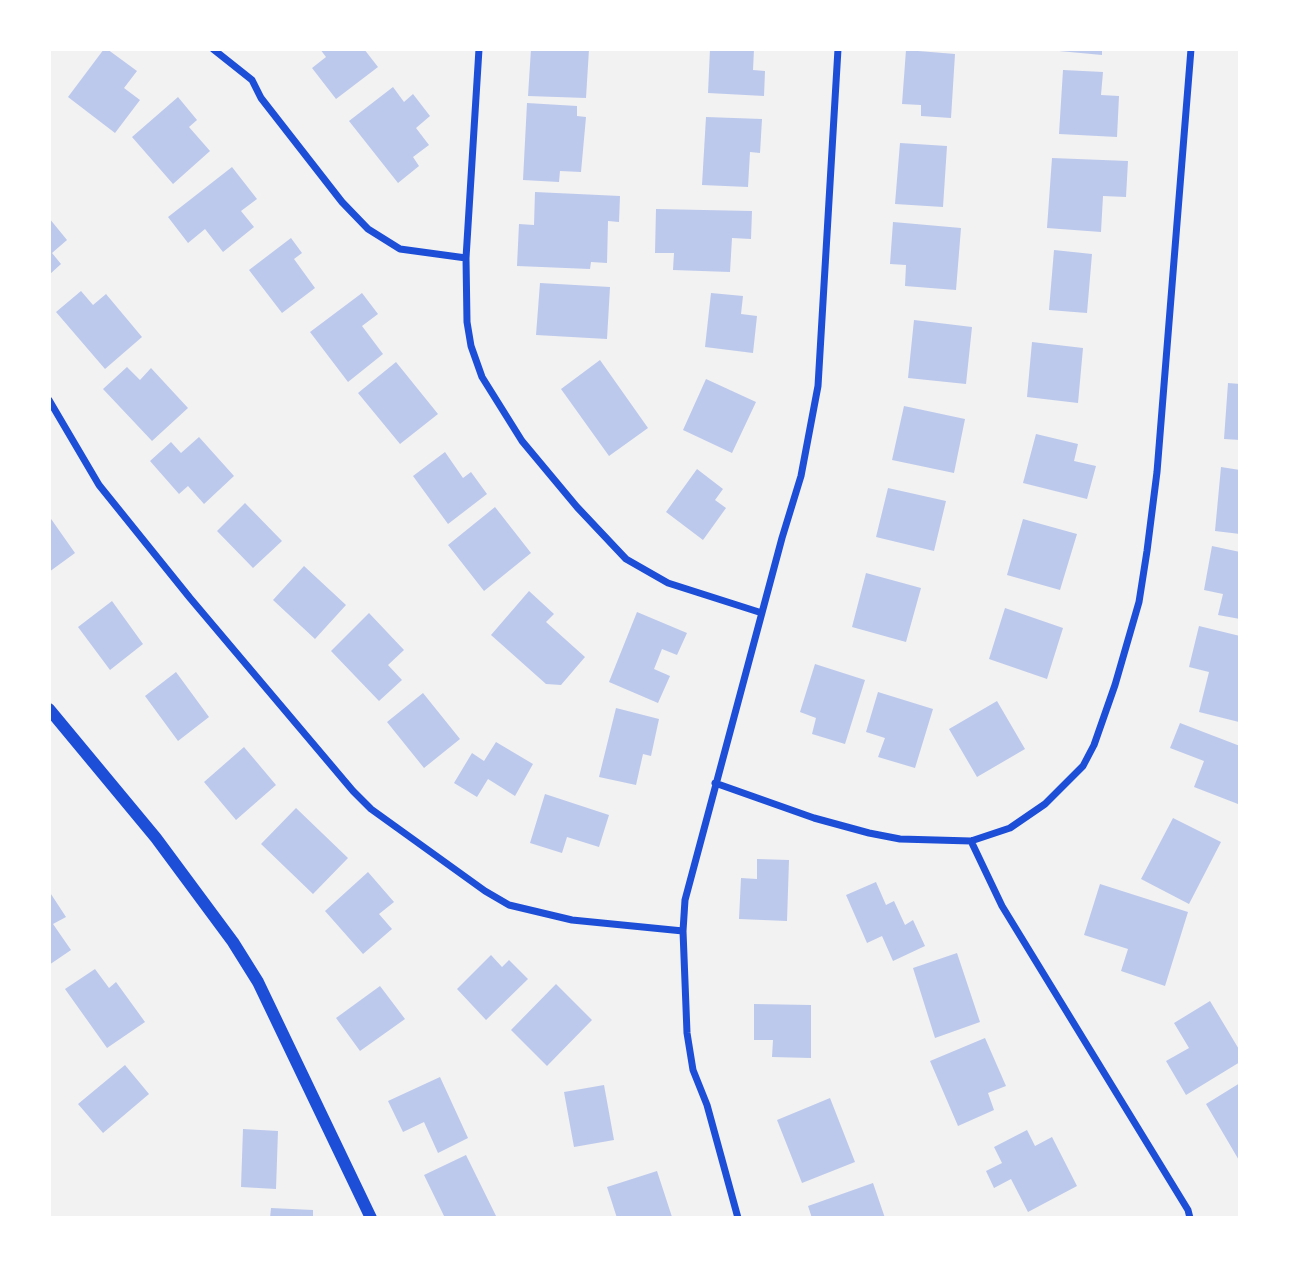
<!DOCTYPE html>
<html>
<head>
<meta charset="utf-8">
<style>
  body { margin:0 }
  #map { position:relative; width:1289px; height:1267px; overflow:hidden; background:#f2f2f2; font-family:Cabin,sans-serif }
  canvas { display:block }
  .frame { position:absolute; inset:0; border:51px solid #fff; pointer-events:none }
</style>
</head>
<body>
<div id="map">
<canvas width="1289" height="1267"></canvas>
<div class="frame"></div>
</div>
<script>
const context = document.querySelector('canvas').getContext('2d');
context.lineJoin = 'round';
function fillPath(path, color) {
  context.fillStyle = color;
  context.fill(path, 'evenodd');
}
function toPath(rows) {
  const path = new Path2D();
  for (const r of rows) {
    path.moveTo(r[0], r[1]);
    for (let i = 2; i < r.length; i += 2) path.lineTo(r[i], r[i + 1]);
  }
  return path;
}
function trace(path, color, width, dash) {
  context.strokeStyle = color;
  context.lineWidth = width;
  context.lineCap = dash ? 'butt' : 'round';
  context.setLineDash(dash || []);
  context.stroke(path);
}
fillPath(toPath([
  [104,49,107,49,137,71,124,88,140,100,115,133,68,97],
  [320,49,364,49,378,67,336,99,312,68,326,57],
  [531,49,589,49,586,98,528,96],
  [710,49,754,49,753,70,765,71,764,96,708,93],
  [1059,49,1102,49,1102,55,1059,51],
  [906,50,955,54,951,118,921,116,921,105,902,104],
  [1063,70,1103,72,1101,95,1119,96,1117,137,1059,134],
  [393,87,404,102,413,94,430,116,416,128,429,145,413,157,419,166,398,183,349,121],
  [178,97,197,120,189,127,210,151,173,184,132,137],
  [527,103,577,106,577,116,586,117,581,172,560,171,559,182,523,180],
  [706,117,762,119,760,153,750,152,748,187,702,185],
  [900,143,947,146,943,207,895,204],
  [1052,158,1128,161,1126,197,1103,196,1101,232,1047,228],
  [232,167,257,199,241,211,254,227,223,252,205,229,188,243,168,217],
  [535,192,620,196,619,222,608,221,607,263,591,262,590,269,517,266,519,224,534,225],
  [656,209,752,211,751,239,732,238,730,272,673,270,674,253,655,253],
  [49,218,67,240,52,253,61,264,49,275],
  [893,222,961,228,956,290,905,286,906,265,890,264],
  [291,238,302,253,294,259,315,288,282,313,249,270],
  [1054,250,1092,254,1087,313,1049,310],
  [540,283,610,287,607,339,536,335],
  [81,291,93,305,106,294,142,337,105,369,56,312],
  [362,293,378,314,362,326,383,354,348,382,310,332],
  [711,293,743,296,741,314,757,316,753,353,705,347],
  [914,320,972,327,966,384,908,378],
  [1032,342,1083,348,1078,403,1027,397],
  [600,360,648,428,609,456,561,389],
  [396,362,438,414,400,444,358,393],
  [127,367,140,380,151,368,188,408,152,441,103,389],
  [706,379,756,402,732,453,683,430],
  [1228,383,1240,384,1240,440,1224,439],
  [904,406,965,419,954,473,892,460],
  [1036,434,1078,444,1074,461,1096,466,1087,499,1023,483],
  [199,437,234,476,204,504,188,486,179,494,150,461,171,442,181,453],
  [445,452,463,478,471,472,487,494,448,524,413,476],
  [1221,467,1240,470,1240,534,1215,531],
  [697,469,723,489,715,500,726,508,703,540,666,512],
  [888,488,946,501,934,551,876,537],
  [245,503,282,541,253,568,217,531],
  [495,507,531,553,484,591,448,545],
  [49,516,75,553,49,572],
  [1023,519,1077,534,1060,590,1007,575],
  [1212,546,1240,552,1240,619,1218,615,1223,594,1204,590],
  [304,566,346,605,315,639,273,600],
  [866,573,921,588,906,642,852,627],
  [529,591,554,614,546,622,585,657,561,685,546,684,491,635],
  [112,601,143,644,110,670,78,627],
  [1005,608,1063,628,1047,679,989,659],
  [637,612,687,633,677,655,662,649,654,669,670,676,658,703,609,682],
  [369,613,404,650,388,665,402,680,379,701,331,651],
  [1199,626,1240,636,1239,722,1199,712,1209,672,1189,667],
  [815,664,865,680,845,744,812,734,816,718,800,712],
  [176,672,209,717,178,741,145,696],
  [878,692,933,709,915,768,878,757,885,738,866,732],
  [423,693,460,739,424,768,387,722],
  [997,701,1025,749,977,777,949,729],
  [616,708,659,719,651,756,643,754,636,785,599,777],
  [1180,723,1240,746,1240,798,1238,804,1194,787,1204,761,1170,748],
  [496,742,533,764,515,796,488,779,477,797,454,783,472,753,484,761],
  [244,747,276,785,236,820,204,782],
  [545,794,609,815,599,847,567,837,562,853,530,843],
  [296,808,348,858,313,894,261,844],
  [1173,818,1221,842,1189,904,1141,879],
  [757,859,789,860,787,921,739,919,741,878,757,879],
  [368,872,394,902,379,914,392,929,363,954,325,911],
  [876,882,886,905,894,901,905,925,913,920,925,946,893,961,882,936,867,943,846,895],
  [1100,884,1188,912,1165,986,1121,971,1128,949,1084,935],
  [49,891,66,917,53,924,71,950,49,965],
  [957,953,980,1022,935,1038,913,968],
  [491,955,502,967,509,960,528,979,486,1020,457,989],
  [95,969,109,988,116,982,145,1022,107,1048,65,989],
  [556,984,592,1020,547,1066,511,1030],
  [380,986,405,1019,360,1051,336,1018],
  [1210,1001,1240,1051,1240,1062,1186,1095,1166,1061,1189,1048,1174,1023],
  [754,1004,811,1005,811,1058,772,1057,773,1040,754,1040],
  [985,1038,1006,1086,988,1093,994,1110,958,1126,930,1061],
  [125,1065,149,1094,103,1133,78,1104],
  [440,1077,468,1138,438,1153,424,1122,403,1132,388,1101],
  [1240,1083,1240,1162,1206,1104],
  [604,1085,614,1140,574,1147,564,1092],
  [830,1098,855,1162,802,1183,777,1120],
  [243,1129,278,1131,276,1189,241,1187],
  [1027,1130,1035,1146,1052,1137,1077,1186,1028,1212,1011,1179,994,1188,986,1171,1002,1163,994,1147],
  [466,1155,497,1218,445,1218,424,1175],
  [657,1171,672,1217,617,1218,607,1187],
  [873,1183,885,1218,812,1218,808,1206],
  [271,1208,313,1210,313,1218,270,1218]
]), '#bdc9ec');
trace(toPath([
  [213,49,252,80,261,98,342,202,368,229,400,249,466,258],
  [479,49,466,258,467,322,471,346,482,377,522,441,577,507,626,559,668,583,762,613],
  [49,400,99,485,190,598,353,791,371,809,485,891,509,905,572,920,683,931],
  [715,783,814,818,869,833,900,839,971,841,1010,828,1045,804,1083,766,1094,745,1115,685,1139,602,1147,551,1157,472,1191,49],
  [971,841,1002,906,1188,1210,1190,1218],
  [738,1218,707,1105,693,1070,687,1033,683,931,685,900,782,538,801,476,818,386,838,49]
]), '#1d4ed8', 7);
trace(toPath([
  [49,709,156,838,233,942,258,982,371,1218]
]), '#1d4ed8', 12);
</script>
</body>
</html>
